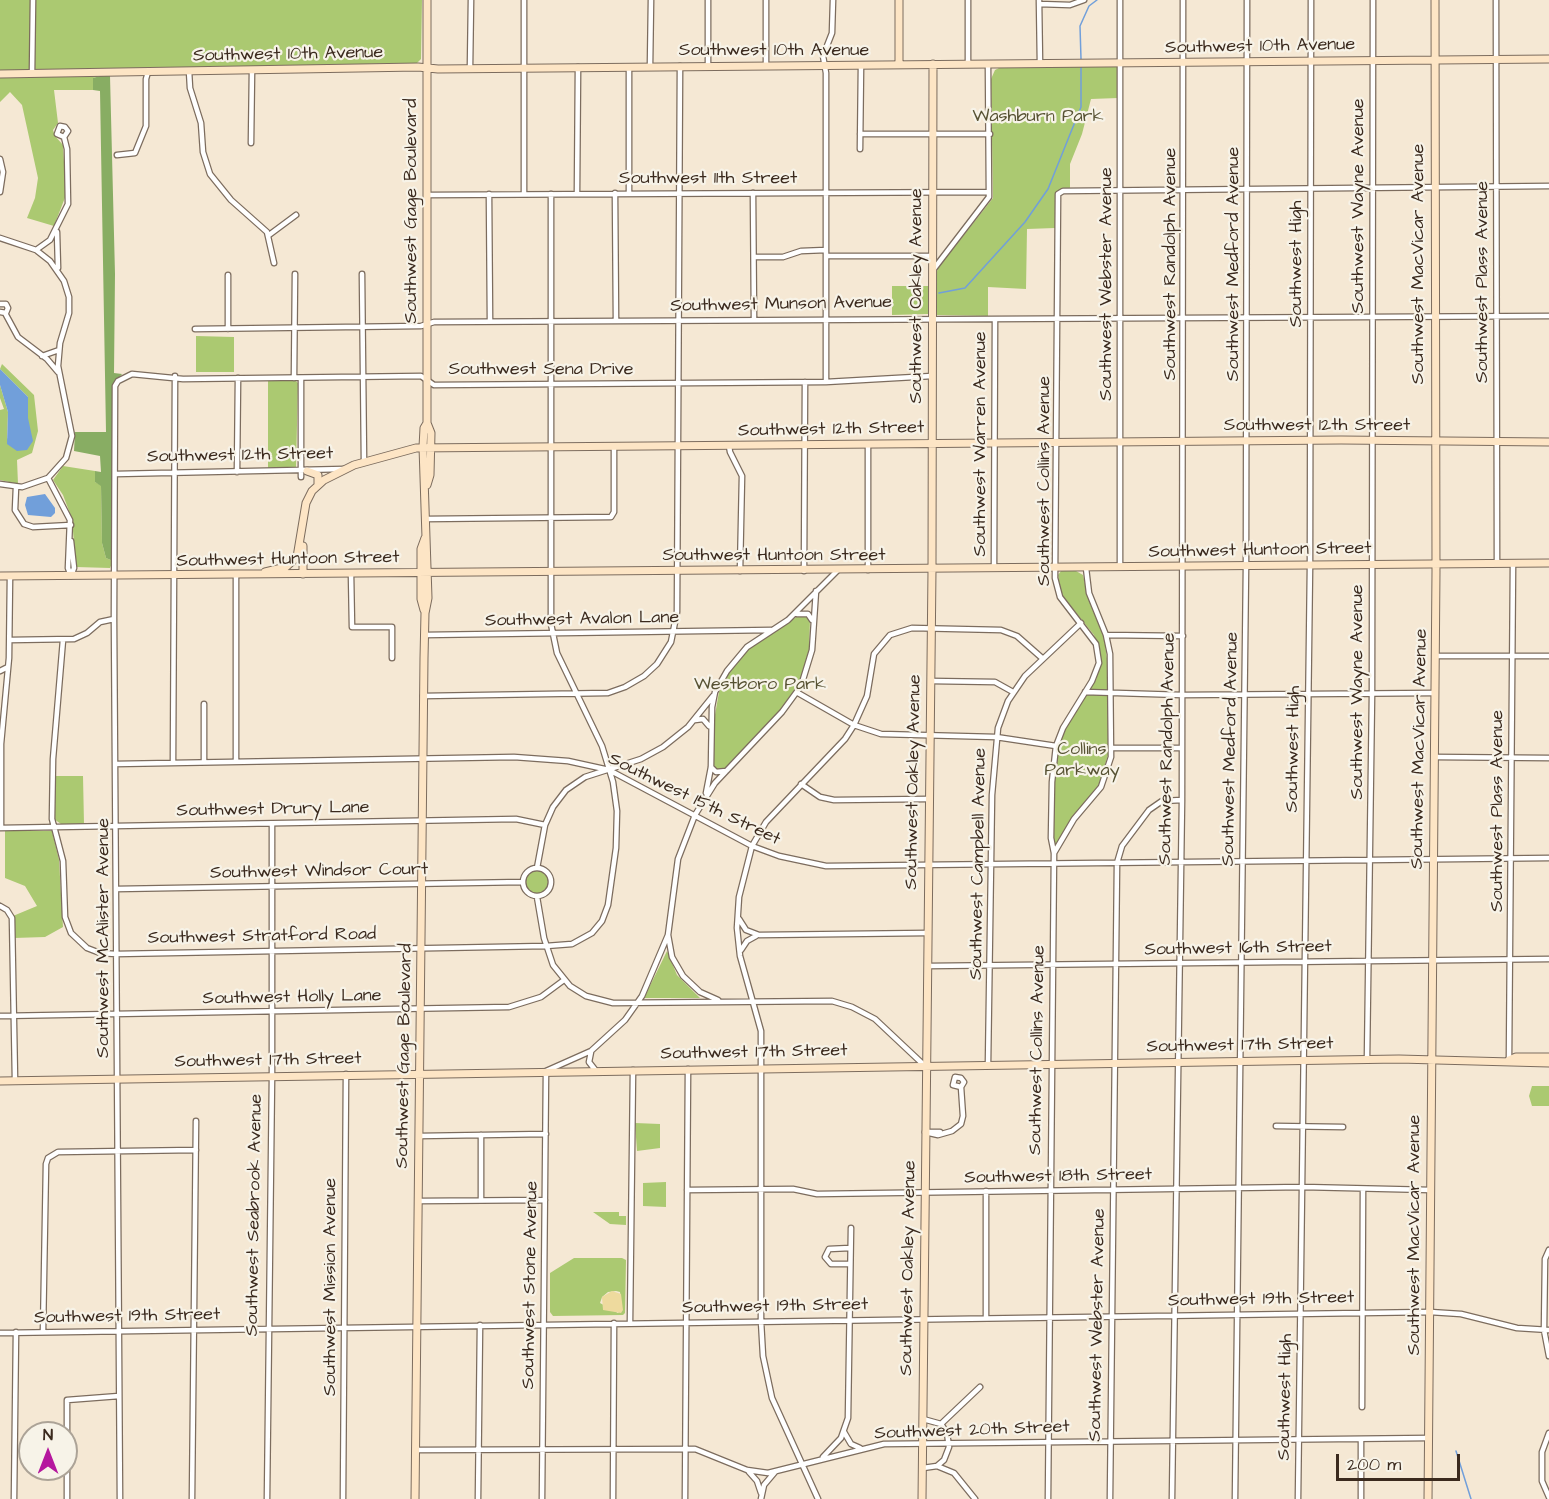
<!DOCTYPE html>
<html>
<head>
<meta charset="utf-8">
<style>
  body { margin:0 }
  #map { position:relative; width:1549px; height:1499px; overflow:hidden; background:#f5e8d4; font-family:"Architects Daughter",sans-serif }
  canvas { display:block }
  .north { position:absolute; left:18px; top:1421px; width:60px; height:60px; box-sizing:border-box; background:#f7f3e8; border:2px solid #aca397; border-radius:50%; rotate:0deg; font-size:16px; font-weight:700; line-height:24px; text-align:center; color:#3b2a1e }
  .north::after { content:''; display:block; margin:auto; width:21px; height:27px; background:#b5179e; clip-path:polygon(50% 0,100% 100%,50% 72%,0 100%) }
  .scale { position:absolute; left:1336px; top:1454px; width:124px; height:27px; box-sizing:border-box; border:3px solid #3b2a1e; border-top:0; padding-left:8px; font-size:18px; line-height:21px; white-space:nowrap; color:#3b2a1e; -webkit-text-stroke:4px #f7f3e8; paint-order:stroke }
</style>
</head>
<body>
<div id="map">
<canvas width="1549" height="1499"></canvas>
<div class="north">N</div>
<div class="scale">200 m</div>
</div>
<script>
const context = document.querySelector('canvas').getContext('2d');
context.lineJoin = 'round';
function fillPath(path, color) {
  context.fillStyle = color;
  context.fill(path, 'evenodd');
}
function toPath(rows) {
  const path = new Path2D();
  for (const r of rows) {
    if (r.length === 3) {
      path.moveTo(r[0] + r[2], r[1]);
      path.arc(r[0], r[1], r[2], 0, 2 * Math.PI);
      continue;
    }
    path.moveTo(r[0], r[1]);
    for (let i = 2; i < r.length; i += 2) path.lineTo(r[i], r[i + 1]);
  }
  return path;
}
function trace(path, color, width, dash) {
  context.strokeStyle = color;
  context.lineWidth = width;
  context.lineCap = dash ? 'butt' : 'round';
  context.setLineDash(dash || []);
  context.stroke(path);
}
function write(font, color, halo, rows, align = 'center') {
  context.font = font + ' "Architects Daughter",sans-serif';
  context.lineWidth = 4.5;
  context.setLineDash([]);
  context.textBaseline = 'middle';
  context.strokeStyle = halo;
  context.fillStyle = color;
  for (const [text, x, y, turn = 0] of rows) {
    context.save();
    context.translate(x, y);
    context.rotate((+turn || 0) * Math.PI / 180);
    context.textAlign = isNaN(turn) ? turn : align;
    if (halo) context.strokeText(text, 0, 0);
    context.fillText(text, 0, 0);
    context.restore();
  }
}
fillPath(toPath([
  [0,0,422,0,421,59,417,63,0,71],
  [1001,67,1117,67,1118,98,1091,99,1082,134,1070,164,1070,189,1060,189,1056,193,1055,228,1027,229,1026,289,988,287,988,316,936,315,934,282,938,268,993,198,991,79,995,70],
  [0,76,100,76,93,78,93,90,54,90,58,123,53,130,55,136,63,145,66,195,54,226,27,218,35,198,38,178,22,105,10,92,0,102],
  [892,286,929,286,928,314,892,315],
  [196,336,234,337,234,372,196,372],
  [2,364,34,395,38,431,32,453,17,460,18,484,0,480,0,410,4,409,0,398,0,385,8,412,7,439,28,418,28,397,0,369],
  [268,380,295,380,298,383,296,467,268,468],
  [63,466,95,471,95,482,101,485,102,543,106,558,113,561,110,568,76,567,72,519,63,495,53,480],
  [1061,571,1076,571,1083,575,1089,601,1104,637,1108,666,1108,755,1098,787,1075,813,1055,845,1053,844,1054,783,1059,747,1066,727,1078,704,1096,680,1101,658,1094,635,1061,594,1058,575],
  [798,616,805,616,810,620,809,650,799,683,783,707,725,768,717,770,713,764,713,726,719,692,728,673,750,648],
  [54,776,83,776,84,824,61,824,54,819],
  [5,831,52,831,59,860,63,927,45,937,14,938,13,916,37,906,25,886,5,878],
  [537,882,12],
  [667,951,677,975,700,998,644,998],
  [1532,1086,1549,1086,1549,1106,1532,1106,1529,1096],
  [635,1123,660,1124,660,1148,637,1151],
  [666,1182,666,1207,643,1206,643,1183],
  [593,1212,619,1212,619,1216,626,1216,626,1225,610,1224],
  [574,1258,622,1258,626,1260,625,1313,623,1315,553,1316,550,1312,550,1273],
  [616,1291,620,1292,622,1309,618,1313,600,1303,602,1297,608,1292]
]), '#abc971');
fillPath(toPath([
  [100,76,110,76,115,274,114,373,122,374,113,385,113,561,106,558,102,543,101,486,95,482,95,471,101,472,100,456,74,451,75,432,106,432,100,91,93,90,93,78]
]), '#88ad63');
fillPath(toPath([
  [612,1291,621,1294,623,1310,621,1313,603,1310,602,1297]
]), '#eeda9e');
fillPath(toPath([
  [0,369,28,397,28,418,33,441,27,450,17,451,7,444,8,412,0,385],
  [45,494,55,508,55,513,51,517,28,515,25,505,27,497]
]), '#719fda');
trace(toPath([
  [1081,59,1080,26,1089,6,1097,0],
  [939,293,965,288,1025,222,1048,189,1081,107,1081,67],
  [1456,1451,1471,1499]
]), '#719fda', 1.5);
const street = toPath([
  [524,0,524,194],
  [708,0,708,66],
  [968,0,968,64],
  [1039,0,1040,64],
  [1496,0,1497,563],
  [1039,4,1070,5,1084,0],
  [766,66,766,0],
  [629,67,629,193],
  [650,67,651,0],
  [470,68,471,0],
  [189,71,190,88,201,123,203,152,210,174,231,200,267,232,274,263],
  [32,74,33,0],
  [860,134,990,134],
  [251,143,252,70],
  [860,149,861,65],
  [117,155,135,153,146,126,146,79,148,72],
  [0,159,3,172,0,192],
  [577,193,578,67],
  [615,193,616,321],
  [753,193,754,319],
  [489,194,490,321],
  [428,195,989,192],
  [57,232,58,268],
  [269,235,296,215],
  [0,238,36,250,50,261,64,281,69,297,69,313,60,343,58,366,72,436,66,458,48,478,70,520,68,568,71,576],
  [36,250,50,240,68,204,67,149,64,137,68,131,65,127,60,126,57,134,64,137],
  [826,256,932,256],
  [754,257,783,257,801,251,826,250],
  [933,270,989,197,988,64],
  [362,274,364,462],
  [0,304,6,304,8,308,6,313,0,312],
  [5,313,18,337,47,359,58,372],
  [195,329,421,326,434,322,1549,316],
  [228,329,228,275],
  [42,356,59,350],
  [294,378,295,274],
  [826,382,826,73,823,56,832,33,833,0],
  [729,446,730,452,742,476,740,571],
  [237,472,238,378],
  [116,474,344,469],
  [301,477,301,378],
  [0,484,22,487,48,478],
  [16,487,15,510,24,524,33,527,71,525],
  [425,519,611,517,614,512,614,447],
  [71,541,74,568,71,576],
  [1120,567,1120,0],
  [994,568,995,319],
  [868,570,868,444],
  [804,571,805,382],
  [351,573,352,627,392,627,392,658],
  [797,614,808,614,812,620],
  [424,635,771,630],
  [1106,635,1183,636],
  [10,640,74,639,87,633,100,622,114,619],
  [63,640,53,759,52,819,63,861,65,917,71,933,87,948,100,953,116,954,546,946,572,944,592,933,602,921,608,905,616,848,617,811,613,782,602,746,557,653,551,624,551,194],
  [1436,656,1549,656],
  [0,671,8,667],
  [931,681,995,682,1013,692],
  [1085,692,1182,695,1435,693],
  [798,693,854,725,881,734,996,737,1056,746],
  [423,696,608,693,625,687,644,676,657,664,671,642,677,612,680,66],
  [204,704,204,762],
  [695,720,703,719,709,726],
  [1111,748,1181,748],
  [1434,757,1549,758],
  [236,762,236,576],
  [173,763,175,376],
  [115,764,514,757,568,761,609,770,752,846,779,856,826,866,1549,858],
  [711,767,716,772,726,771],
  [801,784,820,797,834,800,928,799],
  [706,793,711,767,712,707,715,692,727,671,747,647,788,620,837,571],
  [0,828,516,819,545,825],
  [1,828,1,744,9,658,10,576],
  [1054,853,1074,819,1101,787,1111,757,1110,654,1106,635,1089,593,1086,568],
  [537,882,14],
  [537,868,545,825,553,807,566,790,585,777,641,759,663,747,688,727,713,696],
  [116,889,523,882],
  [537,897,544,938,553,965,570,986,586,996,613,1003,832,1001,852,1007,875,1019,925,1066],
  [0,906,7,910,12,918,15,1080],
  [739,919,746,930,759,935,927,933],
  [668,935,672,957,683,976,700,992,718,1000],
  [741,950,747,941,756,936],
  [928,966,1549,959],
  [0,1016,509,1007,541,997,564,980],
  [591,1052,589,1062,596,1071],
  [1367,1060,1372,694,1373,0],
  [1509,1060,1513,563],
  [988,1065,992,795,998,728,1008,701,1025,676,1081,623],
  [1276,1126,1343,1127],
  [925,1132,938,1135,952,1131,961,1124,963,1116,961,1087,964,1082,961,1078,955,1077,953,1085,961,1087],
  [925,1132,940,1132],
  [419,1136,546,1134],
  [687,1190,793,1189,817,1194,1303,1187,1431,1190],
  [481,1200,481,1135],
  [419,1201,545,1200],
  [1549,1250,1545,1259,1544,1330,1549,1356],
  [850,1264,831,1264,825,1257,829,1249,850,1248],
  [986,1318,986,1191],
  [630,1323,633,1070],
  [43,1332,46,1164,48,1158,58,1152,196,1150],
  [0,1333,1430,1312,1461,1314,1517,1328,1549,1330],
  [1362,1407,1363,1190],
  [923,1419,941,1424,980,1387],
  [844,1432,851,1444,860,1448],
  [1549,1433,1542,1452,1542,1481,1549,1497],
  [416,1450,695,1449,747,1470,768,1473,884,1444,1429,1438],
  [823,1457,841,1438,848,1418,851,1228],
  [937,1466,944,1460,949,1447,947,1433,941,1424],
  [923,1468,937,1466,954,1473,975,1499],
  [749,1472,757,1481,761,1493],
  [14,1499,16,1332],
  [67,1499,67,1400,119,1396],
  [120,1499,114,619,115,386,118,381,132,374,183,379,421,376,434,385,826,382,932,376],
  [192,1499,196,1121],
  [267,1499,272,1076,272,824],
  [343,1499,346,1074],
  [478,1499,480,1325],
  [542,1499,546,1071,591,1051,625,1020,642,996,668,935,678,859,695,815,715,783,782,712,801,686,812,650,816,591],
  [613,1499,614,1323],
  [685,1499,688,1069],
  [761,1499,764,1485,775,1472],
  [818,1499,772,1398,763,1356,761,1321,761,1031,740,956,737,928,739,897,752,846,766,822,845,739,854,725,867,696,874,654,890,635,912,628,1001,630,1017,636,1042,658],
  [1048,1499,1054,853,1051,838,1052,782,1056,746,1063,728,1092,681,1099,663,1096,644,1060,597,1055,578,1058,194,1063,191,1549,186],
  [1110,1499,1117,863,1122,846,1149,810,1162,801,1182,800],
  [1172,1499,1182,800,1183,0],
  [1235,1499,1246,566,1247,0],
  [1298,1499,1310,566,1311,0],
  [1361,1499,1361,1439]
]);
const secondary = toPath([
  [899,65,899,0],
  [0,74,418,67,438,69,1549,59],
  [307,471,318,475,318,484],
  [427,485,430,475,431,433,427,423,427,0],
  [303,546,303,574],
  [265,572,286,567,297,557,306,503,312,491,324,480,354,465,416,448,1341,440,1549,442],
  [0,576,1549,563],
  [424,610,421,599,421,549,425,538],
  [1509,1060,1516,1057,1549,1057],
  [0,1081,1399,1059,1549,1063],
  [415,1499,424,658,425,613,428,598,423,447,424,428,427,423],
  [922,1499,932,570,933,64],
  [1428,1499,1436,571,1435,0]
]);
trace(street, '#7c6c5e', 7);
trace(secondary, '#7c6c5e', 9);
trace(street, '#fff', 4.5);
trace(secondary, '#fde5c5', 7);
write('18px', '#3b2a1e', '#f7f3e8', [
  ["Southwest 10th Avenue",1260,47,-1],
  ["Southwest 10th Avenue",774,51],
  ["Southwest 10th Avenue",288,55,-1],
  ["Southwest 11th Street",708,179],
  ["Southwest Wayne Avenue",1359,206,-90],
  ["Southwest Gage Boulevard",412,211,-90],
  ["Southwest Randolph Avenue",1171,264,-90],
  ["Southwest Medford Avenue",1234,264,-90],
  ["Southwest High",1297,264,-90],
  ["Southwest MacVicar Avenue",1419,264,-90],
  ["Southwest Plass Avenue",1483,282,-90],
  ["Southwest Webster Avenue",1107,284,-90],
  ["Southwest Oakley Avenue",917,296,-90],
  ["Southwest Munson Avenue",781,305,-1],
  ["Southwest Sena Drive",541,370],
  ["Southwest 12th Street",1317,426],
  ["Southwest 12th Street",831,430,-1],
  ["Southwest Warren Avenue",981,444,-90],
  ["Southwest 12th Street",240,456,-1],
  ["Southwest Collins Avenue",1045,481,-90],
  ["Southwest Huntoon Street",1260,551,-1],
  ["Southwest Huntoon Street",774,556],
  ["Southwest Huntoon Street",288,560,-1],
  ["Southwest Avalon Lane",582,620,-1],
  ["Southwest Wayne Avenue",1358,692,-90],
  ["Southwest Randolph Avenue",1168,749,-89],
  ["Southwest Medford Avenue",1231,749,-89],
  ["Southwest High",1294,749,-89],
  ["Southwest MacVicar Avenue",1420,749,-89],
  ["Southwest Oakley Avenue",914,782,-89],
  ["Southwest 15th Street",694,800,26],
  ["Southwest Drury Lane",273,810,-1],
  ["Southwest Plass Avenue",1498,811,-90],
  ["Southwest Campbell Avenue",979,864,-89],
  ["Southwest Windsor Court",319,872,-1],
  ["Southwest Stratford Road",262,937,-1],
  ["Southwest McAlister Avenue",104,938,-90],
  ["Southwest 16th Street",1238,949,-1],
  ["Southwest Holly Lane",292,998,-1],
  ["Southwest 17th Street",1240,1046,-1],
  ["Southwest Collins Avenue",1038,1050,-89],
  ["Southwest 17th Street",754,1053,-1],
  ["Southwest Gage Boulevard",405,1056,-89],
  ["Southwest 17th Street",268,1061,-1],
  ["Southwest 18th Street",1058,1177,-1],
  ["Southwest Seabrook Avenue",255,1215,-89],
  ["Southwest MacVicar Avenue",1415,1235,-90],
  ["Southwest Oakley Avenue",909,1268,-89],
  ["Southwest Stone Avenue",531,1285,-89],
  ["Southwest Mission Avenue",331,1287,-90],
  ["Southwest 19th Street",1261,1300,-1],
  ["Southwest 19th Street",775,1307,-1],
  ["Southwest 19th Street",127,1317,-1],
  ["Southwest Webster Avenue",1098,1325,-89],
  ["Southwest High",1286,1397,-89],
  ["Southwest 20th Street",972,1431,-2]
]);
write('18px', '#575233', '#f7f3e8', [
  ["Washburn Park",1038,117],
  ["Westboro Park",760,685],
  ["Collins",1082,750],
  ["Parkway",1082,771]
]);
</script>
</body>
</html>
